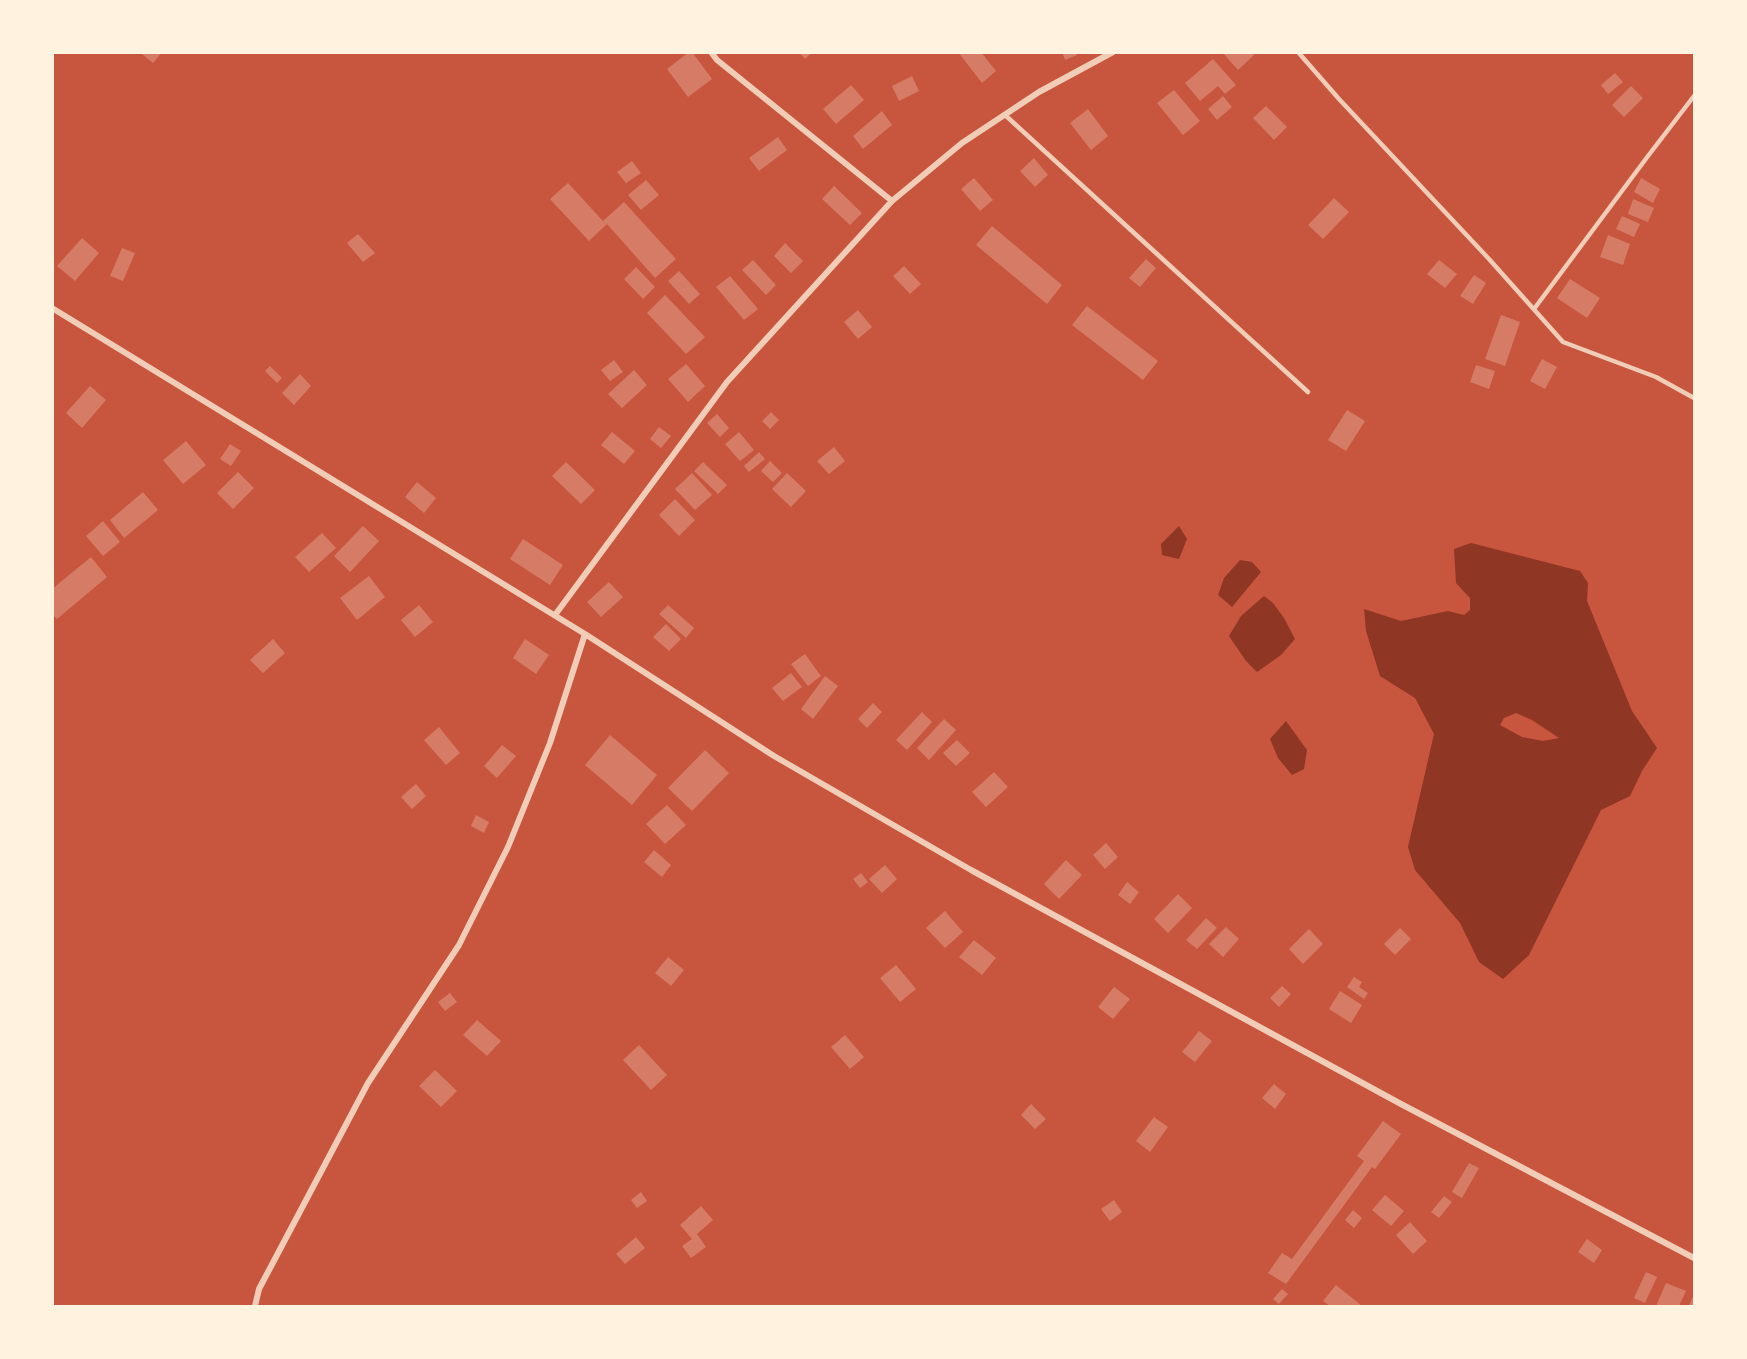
<!DOCTYPE html>
<html>
<head>
<meta charset="utf-8">
<style>
  body { margin:0 }
  #map { position:relative; width:1747px; height:1359px; overflow:hidden; background:#c8553d; font-family:"Fira Sans",sans-serif }
  canvas { display:block }
  .frame { position:absolute; inset:0; border:54px solid #fff3e0; pointer-events:none }
</style>
</head>
<body>
<div id="map">
<canvas width="1747" height="1359"></canvas>
<div class="frame"></div>
</div>
<script>
const context = document.querySelector('canvas').getContext('2d');
context.lineJoin = 'round';
function fillPath(path, color) {
  context.fillStyle = color;
  context.fill(path, 'evenodd');
}
function toPath(rows) {
  const path = new Path2D();
  for (const r of rows) {
    path.moveTo(r[0], r[1]);
    for (let i = 2; i < r.length; i += 2) path.lineTo(r[i], r[i + 1]);
  }
  return path;
}
function trace(path, color, width, dash) {
  context.strokeStyle = color;
  context.lineWidth = width;
  context.lineCap = dash ? 'butt' : 'round';
  context.setLineDash(dash || []);
  context.stroke(path);
}
fillPath(toPath([
  [1179,526,1187,539,1179,559,1162,555,1161,544],
  [1471,543,1580,571,1588,583,1587,601,1632,711,1657,748,1642,771,1630,796,1601,810,1529,955,1503,979,1479,962,1460,923,1415,870,1408,847,1434,734,1415,698,1380,676,1366,631,1364,609,1401,621,1448,611,1464,615,1470,610,1470,598,1456,583,1454,549],
  [1516,713,1532,720,1559,738,1543,741,1522,737,1500,725,1504,718],
  [1240,560,1252,562,1261,572,1232,607,1218,595,1224,578],
  [1264,596,1273,603,1284,618,1295,639,1281,655,1257,672,1246,661,1229,636,1241,616],
  [1286,721,1307,750,1304,769,1292,775,1278,758,1270,739]
]), '#8f3625');
fillPath(toPath([
  [143,52,162,52,153,63,142,54],
  [689,52,692,52,712,79,688,97,667,69],
  [799,52,812,52,805,59],
  [958,52,981,52,996,71,982,83],
  [1062,52,1076,52,1077,55,1065,60],
  [1222,52,1252,52,1254,55,1238,70],
  [1213,59,1236,85,1225,94,1218,86,1200,101,1185,83],
  [1615,73,1623,82,1608,94,1601,85],
  [912,76,919,91,899,101,892,86],
  [851,85,864,100,836,124,823,109],
  [1631,86,1643,98,1624,117,1612,105],
  [1174,90,1200,121,1183,135,1157,103],
  [1223,96,1232,107,1217,120,1208,109],
  [1266,106,1287,127,1274,140,1253,118],
  [1088,109,1108,136,1091,150,1070,123],
  [882,111,892,125,863,149,853,136],
  [778,137,787,150,759,171,749,158],
  [1034,158,1048,175,1035,187,1020,171],
  [632,161,641,173,626,183,617,172],
  [974,178,993,200,980,211,961,189],
  [1641,178,1660,189,1653,203,1634,192],
  [646,180,659,195,641,210,628,195],
  [568,183,603,221,624,202,676,259,655,278,607,224,589,241,550,199],
  [834,186,862,213,850,225,822,199],
  [1334,198,1349,212,1323,239,1308,225],
  [1633,199,1654,208,1648,222,1628,214],
  [1622,216,1640,224,1634,237,1616,229],
  [992,226,1062,285,1047,304,976,245],
  [358,234,375,253,363,262,347,243],
  [1608,235,1630,244,1623,265,1600,257],
  [82,238,99,253,75,281,57,266],
  [785,243,803,261,791,273,774,256],
  [122,248,135,253,123,281,110,276],
  [1146,259,1156,268,1140,287,1129,278],
  [753,260,776,285,766,295,742,270],
  [1439,260,1457,274,1445,288,1427,274],
  [904,266,921,284,910,294,893,276],
  [636,267,655,287,643,299,624,279],
  [679,271,700,294,689,304,668,281],
  [1474,275,1486,283,1473,304,1460,296],
  [730,276,758,309,744,320,716,287],
  [1570,279,1600,298,1587,318,1557,298],
  [665,295,705,337,686,354,647,313],
  [1087,306,1158,361,1143,380,1072,325],
  [858,310,872,327,858,339,844,322],
  [1501,315,1520,322,1505,366,1485,359],
  [1542,359,1557,367,1545,389,1530,381],
  [614,360,623,372,610,381,601,370],
  [686,364,705,386,688,402,668,379],
  [1476,365,1495,371,1489,389,1470,382],
  [270,366,282,378,277,383,265,371],
  [634,370,647,385,622,408,608,394],
  [300,374,311,386,294,405,282,393],
  [90,386,106,400,82,428,66,413],
  [1347,410,1365,421,1346,451,1328,440],
  [771,412,779,420,770,429,762,421],
  [717,414,729,428,720,437,707,423],
  [659,427,671,436,661,448,650,439],
  [612,432,635,451,624,464,601,445],
  [739,432,754,450,740,461,725,444],
  [186,441,206,465,183,484,163,460],
  [230,444,241,451,231,466,220,459],
  [834,447,845,461,829,474,817,461],
  [759,452,765,459,749,472,744,466],
  [770,461,782,473,773,482,761,471],
  [566,462,595,490,581,504,552,476],
  [703,462,727,485,718,494,694,471],
  [238,472,254,488,233,509,217,493],
  [692,473,712,495,695,510,675,489],
  [787,473,806,491,791,507,772,489],
  [417,482,436,498,424,513,405,497],
  [143,492,158,510,124,538,110,520],
  [675,499,695,520,679,536,659,515],
  [103,521,120,542,103,556,86,536],
  [363,526,379,541,350,572,334,556],
  [322,533,336,548,309,572,295,557],
  [523,539,563,565,550,585,510,559],
  [91,557,107,577,57,619,52,614,52,589],
  [369,576,385,597,357,620,340,598],
  [609,582,623,597,601,617,587,602],
  [419,605,433,622,415,637,401,620],
  [668,605,694,628,686,638,659,614],
  [666,624,681,639,669,651,653,637],
  [273,639,285,653,263,673,250,660],
  [525,639,549,655,536,674,513,658],
  [805,654,821,676,808,686,791,664],
  [791,673,802,687,783,701,772,688],
  [825,676,838,686,813,719,801,709],
  [873,703,882,712,867,728,858,719],
  [922,712,932,722,907,750,896,740],
  [944,719,956,730,929,760,917,748],
  [439,727,460,753,446,765,424,740],
  [610,735,657,775,632,805,585,765],
  [957,740,970,753,956,766,943,753],
  [502,745,516,756,497,778,484,766],
  [705,750,729,773,692,811,668,788],
  [994,772,1008,787,986,807,972,792],
  [416,784,426,796,412,809,401,797],
  [667,805,686,825,665,844,646,824],
  [476,815,489,822,484,833,471,826],
  [1106,843,1118,857,1105,869,1093,855],
  [654,850,671,865,662,877,644,862],
  [1066,860,1082,875,1059,899,1044,884],
  [885,865,897,879,882,893,869,879],
  [861,873,868,882,860,888,853,879],
  [1127,882,1139,892,1130,904,1118,895],
  [1178,894,1192,908,1168,933,1154,919],
  [945,911,963,932,945,948,926,928],
  [1206,918,1217,928,1197,949,1186,940],
  [1226,927,1239,939,1223,957,1209,944],
  [1400,928,1411,939,1395,955,1384,944],
  [1309,929,1323,944,1303,964,1289,949],
  [974,940,996,958,982,975,959,957],
  [668,957,684,970,671,986,655,973],
  [896,965,916,989,900,1002,880,978],
  [1354,977,1362,982,1359,987,1368,993,1364,999,1347,987],
  [1282,986,1291,994,1279,1007,1270,998],
  [1114,987,1130,999,1113,1019,1098,1007],
  [1340,991,1362,1005,1351,1023,1329,1009],
  [450,993,457,1002,445,1011,438,1002],
  [477,1020,501,1041,487,1056,463,1035],
  [1199,1031,1212,1041,1195,1062,1182,1052],
  [845,1035,864,1057,850,1069,831,1047],
  [639,1045,667,1075,651,1090,623,1060],
  [435,1070,457,1091,441,1107,419,1086],
  [1274,1084,1286,1094,1275,1109,1262,1098],
  [1031,1104,1046,1119,1035,1129,1021,1115],
  [1154,1117,1168,1127,1150,1152,1136,1141],
  [1383,1121,1401,1134,1375,1169,1372,1167,1286,1284,1268,1273,1282,1253,1292,1259,1364,1161,1357,1156],
  [1469,1163,1479,1168,1462,1198,1452,1192],
  [641,1192,647,1201,637,1208,631,1200],
  [1385,1195,1404,1211,1391,1226,1372,1210],
  [1444,1196,1452,1202,1439,1218,1431,1212],
  [1114,1200,1122,1212,1110,1221,1101,1209],
  [701,1206,713,1220,697,1234,706,1247,691,1258,682,1246,692,1239,680,1225],
  [1353,1210,1362,1218,1354,1228,1345,1220],
  [1410,1222,1427,1241,1413,1254,1396,1235],
  [636,1237,645,1248,625,1264,616,1254],
  [1587,1239,1602,1250,1594,1263,1578,1252],
  [1646,1272,1657,1277,1645,1303,1634,1298],
  [1666,1283,1686,1291,1679,1306,1656,1306],
  [1336,1285,1362,1306,1330,1306,1323,1301],
  [1282,1289,1288,1294,1279,1304,1273,1299],
  [1694,1294,1694,1306,1689,1306]
]), '#d67c66');
trace(toPath([
  [1298,52,1339,99,1489,259,1563,342,1656,377,1694,398],
  [1005,115,1308,392],
  [1534,309,1648,156,1694,96]
]), '#f1ccb7', 4.5);
trace(toPath([
  [711,52,717,60,892,201],
  [52,308,585,634,774,756,971,870,1401,1104,1694,1258],
  [555,615,727,382,892,201,962,143,1039,92,1113,52],
  [255,1306,259,1289,368,1083,459,945,508,847,550,743,585,634]
]), '#f1ccb7', 6);
</script>
</body>
</html>
